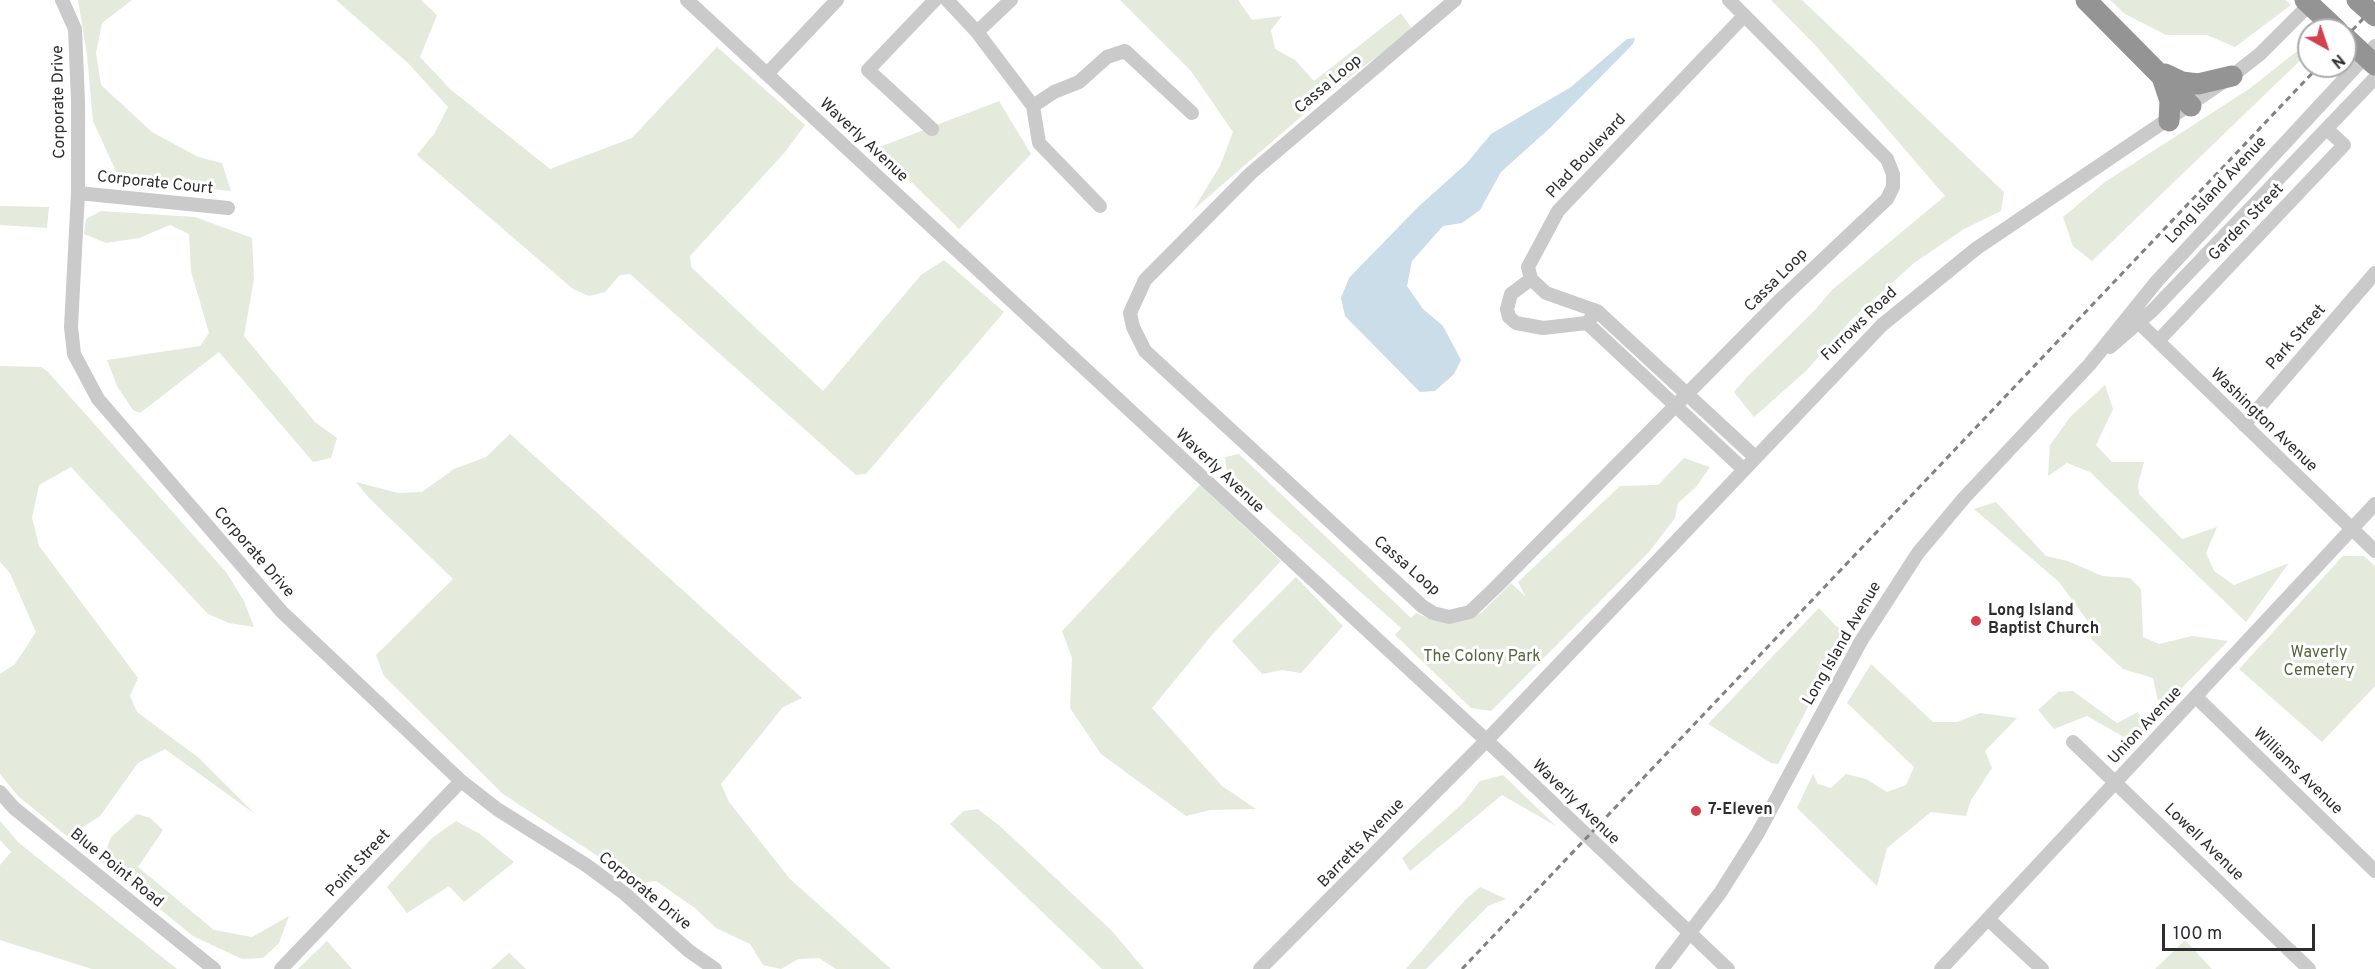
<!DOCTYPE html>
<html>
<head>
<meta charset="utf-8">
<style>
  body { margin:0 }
  #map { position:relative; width:2375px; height:969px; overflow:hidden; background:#fff; font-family:Overpass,sans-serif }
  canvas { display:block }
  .north { position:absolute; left:2297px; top:18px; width:60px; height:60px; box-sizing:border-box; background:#fff; border:2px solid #ababab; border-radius:50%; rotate:140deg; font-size:16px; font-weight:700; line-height:24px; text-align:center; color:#2d2d2d }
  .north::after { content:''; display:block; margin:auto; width:21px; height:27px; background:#d3404e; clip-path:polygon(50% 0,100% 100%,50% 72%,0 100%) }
  .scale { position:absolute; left:2162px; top:924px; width:153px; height:27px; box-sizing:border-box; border:3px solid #2d2d2d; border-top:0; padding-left:8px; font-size:18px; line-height:21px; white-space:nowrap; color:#2d2d2d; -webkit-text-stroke:4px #fff; paint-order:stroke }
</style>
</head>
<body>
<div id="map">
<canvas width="2375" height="969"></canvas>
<div class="north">N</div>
<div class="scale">100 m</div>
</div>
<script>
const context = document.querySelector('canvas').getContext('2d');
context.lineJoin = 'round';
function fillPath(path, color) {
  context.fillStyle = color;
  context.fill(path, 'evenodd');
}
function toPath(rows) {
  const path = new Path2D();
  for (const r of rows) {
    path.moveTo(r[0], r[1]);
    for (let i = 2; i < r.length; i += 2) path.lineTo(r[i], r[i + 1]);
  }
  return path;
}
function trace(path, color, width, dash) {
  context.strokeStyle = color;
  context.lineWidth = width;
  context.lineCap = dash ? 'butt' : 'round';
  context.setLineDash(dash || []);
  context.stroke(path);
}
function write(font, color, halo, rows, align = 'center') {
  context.font = font + ' Overpass,sans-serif';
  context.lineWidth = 6;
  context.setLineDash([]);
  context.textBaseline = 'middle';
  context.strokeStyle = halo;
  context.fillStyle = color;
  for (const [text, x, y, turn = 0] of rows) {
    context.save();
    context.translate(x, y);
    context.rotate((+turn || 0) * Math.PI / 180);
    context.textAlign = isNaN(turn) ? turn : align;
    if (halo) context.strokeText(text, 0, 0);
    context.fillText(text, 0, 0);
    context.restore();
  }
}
fillPath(toPath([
  [78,0,132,0,102,23,96,53,101,85,152,132,198,157,222,163,231,191,120,180,93,121,87,55],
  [336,0,421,0,437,15,420,57,450,89,550,169,632,138,717,47,805,125,785,152,690,256,691,267,823,391,921,275,944,260,1004,312,866,474,856,475,630,274,620,275,605,292,589,296,573,289,417,155,434,134,448,107,408,63],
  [1120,0,1238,0,1252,20,1282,16,1271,30,1275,49,1295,60,1314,81,1401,13,1413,30,1332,90,1193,210,1220,166,1233,132,1191,71],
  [1771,0,1802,0,2004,192,2001,211,1964,229,1914,263,1852,319,1806,371,1754,417,1734,392,1747,377,1814,311,1832,290,1945,196,1816,46],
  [2110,0,2285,0,2291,5,2235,47,2207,35,2166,35,2125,14],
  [2296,52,2309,52,2092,261,2073,246,2063,217,2105,182,2249,89],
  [999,101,1031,154,959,229,877,148],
  [0,206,49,207,47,228,0,225],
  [101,211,195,217,252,238,254,279,244,336,315,422,337,438,331,458,313,462,219,352,140,413,133,410,117,386,107,360,200,346,209,333,191,271,189,234,170,225,139,238,106,243,84,234,86,219],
  [0,366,41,367,48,372,226,572,244,601,254,627,229,623,208,614,71,467,39,485,32,518,39,546,138,678,130,696,137,712,199,758,255,814,165,749,138,763,100,816,68,837,18,796,0,774,0,674,15,664,36,632,10,573,0,562],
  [2105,385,2113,409,2096,445,2112,462,2144,462,2138,484,2139,494,2182,539,2217,527,2206,553,2214,571,2234,585,2289,563,2246,622,2090,472,2067,463,2048,476,2050,445,2071,416],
  [510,434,802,698,783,707,721,784,729,802,790,879,891,969,836,969,819,958,798,959,781,969,763,965,750,944,716,928,695,908,656,881,639,883,503,794,384,676,376,655,453,579,369,498,356,482,398,493,422,492,454,469,486,457],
  [1239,454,1411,618,1416,613,1432,620,1454,623,1481,613,1511,583,1526,597,1518,582,1620,486,1658,485,1684,458,1710,467,1696,487,1678,503,1675,518,1649,552,1491,711,1471,708,1395,635,1401,628,1227,473,1225,457],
  [1200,485,1281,561,1212,635,1152,708,1222,786,1256,809,1210,810,1186,816,1101,754,1070,708,1072,658,1062,631],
  [1996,502,2046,556,2068,561,2102,576,2130,578,2141,589,2143,637,2159,644,2192,636,2228,641,2160,710,2153,678,2123,669,2091,639,2087,620,2059,582,1974,509],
  [2343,556,2364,556,2375,566,2375,686,2322,742,2239,669],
  [1296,577,1343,626,1301,673,1282,670,1262,674,1232,641],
  [1819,608,1836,626,1847,633,1778,764,1771,763,1708,724],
  [1871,664,1933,722,1957,722,1980,713,2017,718,1985,751,1992,768,1971,800,1966,816,1931,812,1887,848,1877,886,1797,808,1813,774,1818,784,1831,788,1846,774,1866,779,1887,792,1906,785,1914,767,1847,703],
  [2073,691,2117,723,2138,712,2146,729,2133,742,2087,716,2054,729,2038,710,2058,692],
  [1503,775,1556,826,1502,795,1410,871,1402,858,1462,804,1480,781],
  [978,809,1002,828,1112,931,1144,969,1102,969,950,824,964,811],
  [137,814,150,818,163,830,138,867,214,930,252,937,289,916,279,943,263,958,242,959,193,936,102,862,111,837],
  [0,821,19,843,177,969,92,969,0,940,0,865,11,852,0,840],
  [456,821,480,834,514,862,464,902,449,886,407,913,387,887,432,838],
  [1480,887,1506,899,1488,906,1426,969,1406,969,1465,900],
  [2185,940,2212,969,2155,969],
  [327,941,352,969,298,969],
  [509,953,526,969,491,969]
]), '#e4eadc');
fillPath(toPath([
  [1635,38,1633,44,1551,127,1501,172,1480,210,1462,223,1443,226,1412,261,1407,286,1423,309,1443,326,1461,360,1454,374,1435,391,1420,392,1345,316,1341,298,1349,278,1418,207,1466,164,1491,134,1571,87,1627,39]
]), '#cadde8');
trace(toPath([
  [62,0,75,29,78,101,78,193,71,327,74,354,98,399,282,612,461,781,497,809,586,865,624,893,689,951,715,969],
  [687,0,1501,754,1728,969],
  [947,0,977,32,1033,106,1039,143,1100,206],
  [1455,0,1251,173,1145,280,1130,313,1133,327,1145,351,1422,606,1433,613,1449,617,1470,612,1496,587,1780,300,1887,199,1893,187,1893,174,1887,159,1729,0],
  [1743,17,1558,211,1528,267,1531,279,1546,293,1597,311,1755,457],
  [977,32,1011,0],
  [767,74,837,0],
  [1033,106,1054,92,1079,82,1107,57,1125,51,1192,113],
  [932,129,868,70,935,0],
  [78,193,228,208],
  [1531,279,1511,294,1507,309,1509,317,1516,323,1543,328,1587,323,1592,317],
  [2133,317,2375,551],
  [1587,323,1743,469],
  [2158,341,2344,145,2327,129],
  [2110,347,2153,310,2375,78],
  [2244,425,2375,273],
  [2196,697,2375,871],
  [2073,742,2309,969],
  [0,792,14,808,214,969],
  [1988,919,2042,969],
  [281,969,461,781],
  [1260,969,1486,741,1882,325,1977,248,2232,76,2260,54,2314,0],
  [1662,969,1720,893,1758,833,1861,641,1918,553,1964,498,2090,364,2157,281,2375,46],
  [1941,969,2375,504]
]), '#cacaca', 14);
trace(toPath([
  [2086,0,2191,106],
  [2165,74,2182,82,2198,84,2232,76],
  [2162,77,2170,101,2169,121]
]), '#949494', 21);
trace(toPath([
  [2345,38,2375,6],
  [1462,969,2319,66]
]), '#828282', 3, [6, 4.5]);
trace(toPath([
  [2305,0,2337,30],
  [2357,0,2375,16],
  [2345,37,2375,65]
]), '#949494', 21);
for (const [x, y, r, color] of [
  [1976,621,6,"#d3404e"],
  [1696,811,6,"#d3404e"]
]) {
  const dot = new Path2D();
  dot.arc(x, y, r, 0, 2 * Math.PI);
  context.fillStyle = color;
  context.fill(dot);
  trace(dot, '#fff', 2);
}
write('16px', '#2d2d2d', '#fff', [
  ["Cassa Loop",1329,85,-40],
  ["Corporate Drive",60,102,-91],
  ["Waverly Avenue",863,141,43],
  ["Plad Boulevard",1587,157,-47],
  ["Corporate Court",155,184,6],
  ["Long Island Avenue",2217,191,-47],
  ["Garden Street",2247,223,-46],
  ["Cassa Loop",1777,281,-45],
  ["Furrows Road",1860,325,-44],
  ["Park Street",2297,338,-49],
  ["Washington Avenue",2263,421,44],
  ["Waverly Avenue",1219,472,43],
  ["Corporate Drive",253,553,49],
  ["Cassa Loop",1406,567,41],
  ["Long Island Avenue",1843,644,-60],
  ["Union Avenue",2146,726,-47],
  ["Williams Avenue",2297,772,44],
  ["Waverly Avenue",1575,803,44],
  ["Lowell Avenue",2203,843,44],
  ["Barretts Avenue",1362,844,-46],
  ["Point Street",359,864,-47],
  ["Blue Point Road",116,869,39],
  ["Corporate Drive",644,892,39]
]);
write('bold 16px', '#2d2d2d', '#fff', [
  ["Long Island",1988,612],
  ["Baptist Church",1988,630],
  ["7-Eleven",1708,811]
], 'left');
write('16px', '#51653f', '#fff', [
  ["Waverly",2319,654],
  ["Cemetery",2319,672],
  ["The Colony Park",1482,658]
]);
</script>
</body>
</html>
